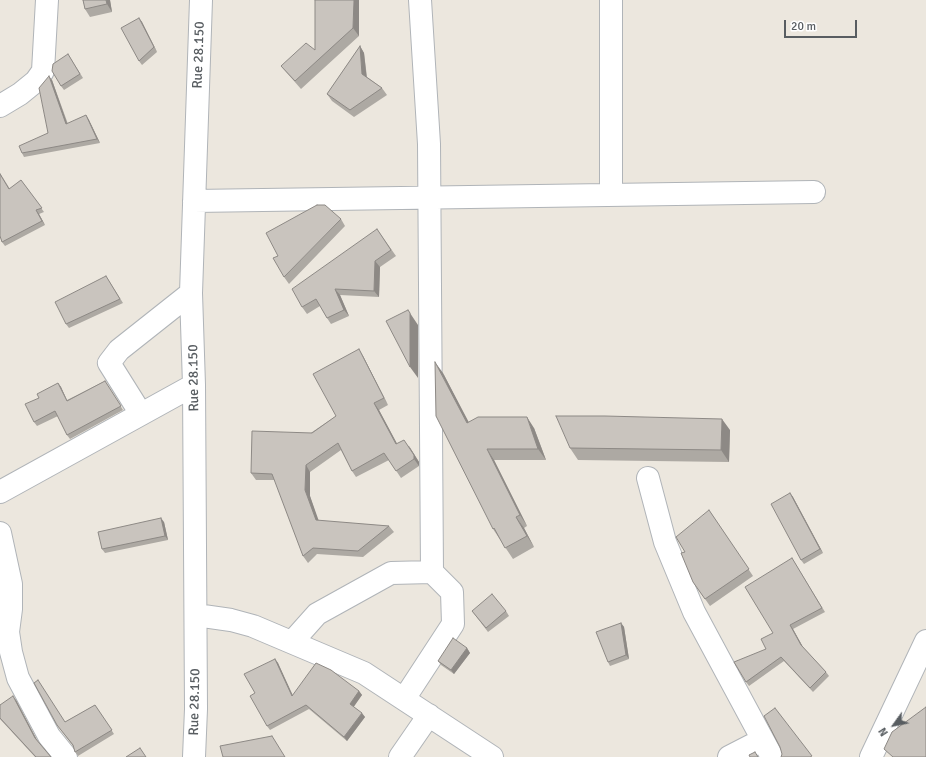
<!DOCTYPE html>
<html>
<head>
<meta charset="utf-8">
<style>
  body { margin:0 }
  #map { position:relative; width:926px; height:757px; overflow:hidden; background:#ece7de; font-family:Signika,sans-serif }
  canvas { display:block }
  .north { position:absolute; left:874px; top:705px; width:40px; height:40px; -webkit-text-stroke:3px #fff; paint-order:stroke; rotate:237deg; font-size:11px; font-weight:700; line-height:16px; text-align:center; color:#585d61 }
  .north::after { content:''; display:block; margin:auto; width:14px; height:18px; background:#585d61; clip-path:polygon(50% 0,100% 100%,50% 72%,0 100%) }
  .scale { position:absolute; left:784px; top:20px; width:73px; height:18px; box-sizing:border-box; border:2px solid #585d61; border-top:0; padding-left:5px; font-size:12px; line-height:14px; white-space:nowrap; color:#585d61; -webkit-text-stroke:3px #fff; paint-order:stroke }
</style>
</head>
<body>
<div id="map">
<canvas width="926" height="757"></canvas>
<div class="north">N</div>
<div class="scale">20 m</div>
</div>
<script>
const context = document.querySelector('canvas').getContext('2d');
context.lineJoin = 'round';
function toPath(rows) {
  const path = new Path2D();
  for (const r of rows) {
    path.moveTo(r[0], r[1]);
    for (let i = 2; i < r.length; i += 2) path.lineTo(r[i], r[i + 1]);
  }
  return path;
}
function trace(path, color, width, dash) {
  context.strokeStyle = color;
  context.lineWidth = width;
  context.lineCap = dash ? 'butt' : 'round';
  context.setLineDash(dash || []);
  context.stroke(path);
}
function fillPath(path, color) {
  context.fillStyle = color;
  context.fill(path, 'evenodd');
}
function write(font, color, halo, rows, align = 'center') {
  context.font = font + ' Signika,sans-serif';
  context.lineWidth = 3.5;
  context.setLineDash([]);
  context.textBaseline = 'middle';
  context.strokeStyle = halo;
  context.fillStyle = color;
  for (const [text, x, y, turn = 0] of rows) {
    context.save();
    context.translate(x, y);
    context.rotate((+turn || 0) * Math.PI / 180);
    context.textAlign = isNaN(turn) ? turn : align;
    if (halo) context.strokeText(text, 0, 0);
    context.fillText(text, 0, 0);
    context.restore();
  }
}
const minor = toPath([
  [420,0,429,144,432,572],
  [611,0,611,195],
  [0,106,20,94,36,81,43,71,47,0],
  [194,201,814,192],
  [141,414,109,363,119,350,191,293],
  [648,478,665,542,694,612,772,757],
  [0,492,194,385],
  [0,533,11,584,11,609,8,632,11,652,18,678,49,736,66,757],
  [196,615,231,620,253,626,364,673,492,757],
  [292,642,317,614,391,573,432,572,452,592,453,624,404,699],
  [194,757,196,709,194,385,191,293,201,0],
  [400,757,429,715],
  [729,757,762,740],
  [871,757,926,641]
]);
trace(minor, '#b0b4b8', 24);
trace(minor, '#fff', 22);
fillPath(toPath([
  [83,0,110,0,112,12,90,17,85,9],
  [359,0,359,36,301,89,287,73,281,66,315,50],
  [139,18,142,22,157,52,142,65,139,61],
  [360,46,364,53,367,77,382,88,387,95,354,117,332,101,327,94],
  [68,54,83,78,64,90,61,86],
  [52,80,68,124,86,115,89,120,100,143,24,157,22,153,48,133],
  [0,173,10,189,21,180,44,212,39,214,45,225,5,246,2,242,0,236],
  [341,219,345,226,289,284,284,277],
  [377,229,396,256,380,267,379,297,340,295,349,316,331,324,327,318,320,306,307,314,302,307],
  [106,276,123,303,69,328,66,324],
  [359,349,363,356,388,405,379,410,397,444,409,446,419,462,419,466,401,478,389,460,356,477,352,471,341,450,310,472,310,496,318,521,389,526,394,532,363,557,317,554,308,563,303,556,275,480,256,480,251,473,336,416],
  [443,373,468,422,534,428,546,460,494,460,527,526,524,528,534,547,513,559,493,529],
  [105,381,123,410,70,439,67,435,58,416,37,426,34,422,39,398,58,383,61,387,67,400],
  [730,430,729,462,578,460,570,448],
  [790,493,793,497,823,553,804,564,801,560],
  [709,510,753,576,710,606,693,582],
  [164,522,168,540,105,553,102,549],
  [792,558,825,612,793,629,803,647,826,672,829,676,813,692,784,661,749,686,746,682,766,649,773,633],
  [472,611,506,611,509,616,488,632],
  [621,623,624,627,629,659,610,666,608,662],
  [467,648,470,653,454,674,441,665,438,661],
  [275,659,278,663,292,695,359,691,362,695,353,706,365,717,347,741,309,709,270,730,267,726,255,693],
  [16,700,37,740,51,757,35,757,0,719,0,705],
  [95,705,114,734,78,756,75,752,73,746,57,725,65,722]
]), '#ada9a3');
fillPath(toPath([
  [106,0,110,0,112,12,107,4],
  [354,0,359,0,359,36,353,28],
  [139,18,142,22,157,52,154,47],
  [360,46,364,53,367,81,362,74],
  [49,76,52,80,69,129,66,124],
  [86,115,89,120,100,143,97,139],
  [36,210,39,214,45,225,42,221],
  [375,261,380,267,379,297,374,291],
  [335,289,340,295,349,316,344,310],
  [408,310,418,325,418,378,410,367],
  [359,349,363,356,388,405,384,398],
  [435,362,443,373,475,434,467,423],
  [58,383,61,387,69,405],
  [374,403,379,410,401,451,396,444],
  [527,417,534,428,546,460,538,449],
  [722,419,730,430,729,462,721,450],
  [409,446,419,462,419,466,414,459],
  [487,449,494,460,527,526,520,515],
  [306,465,310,472,310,496,321,527,316,520,305,490],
  [790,493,793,497,823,553,820,549],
  [516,517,524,528,534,547,527,536],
  [161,518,164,522,168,540,165,536],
  [621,623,624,627,629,659,626,655],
  [790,625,793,629,804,649,801,645],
  [467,648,470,653,454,674,451,670],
  [275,659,278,663,295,700,292,696],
  [359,691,362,695,353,708,350,704],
  [13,696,16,700,38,742,35,738],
  [362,713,365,717,347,741,344,737]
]), '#8d8985');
const building = toPath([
  [83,0,106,0,107,4,85,9,83,0],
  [315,0,354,0,353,28,295,81,281,66,306,43,315,50,315,0],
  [139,18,154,47,139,61,121,28,139,18],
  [360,46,362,74,382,88,350,110,327,94,360,46],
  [68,54,80,74,61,86,52,71,53,64,68,54],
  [49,76,66,124,86,115,97,139,22,153,19,146,48,133,39,88,49,76],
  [0,174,9,189,21,180,42,208,36,210,42,221,2,242,0,236,0,174],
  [317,205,325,205,341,219,284,277,273,258,278,256,266,233,317,205],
  [377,229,391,250,375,261,374,291,335,289,344,310,327,318,316,299,302,307,292,289,377,229],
  [106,276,120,299,66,324,55,302,106,276],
  [408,310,410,313,410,367,386,321,408,310],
  [359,349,384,398,374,403,396,444,404,440,414,455,414,459,396,471,384,453,352,471,338,443,306,465,305,490,316,520,389,526,358,551,313,548,303,556,272,474,251,473,252,431,312,433,336,416,313,374,359,349],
  [435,362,467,423,478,417,527,417,538,449,487,449,520,515,516,517,527,536,505,548,494,528,493,529,436,416,435,362],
  [105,381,121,406,67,435,55,411,34,422,25,404,39,398,37,394,58,383,67,401,105,381],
  [556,416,605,416,722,419,721,450,570,448,556,416],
  [790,493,820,549,801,560,771,504,790,493],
  [709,510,749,569,705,599,693,582,681,553,685,552,676,537,709,510],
  [161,518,165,536,102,549,98,532,161,518],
  [792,558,822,608,790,625,801,645,826,672,810,688,781,657,746,682,734,662,766,649,761,639,773,633,745,587,792,558],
  [492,594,506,611,486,628,472,611,492,594],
  [621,623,626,655,608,662,596,632,621,623],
  [453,638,467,648,451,670,438,661,453,638],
  [275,659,292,696,316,663,331,670,359,691,350,704,362,713,344,737,306,705,267,726,250,696,255,693,244,674,275,659],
  [38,680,65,722,95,705,112,730,75,752,73,745,57,725,34,683,38,680],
  [13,696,35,738,51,757,36,757,0,718,0,705,13,696],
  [926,707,926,757,893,757,884,749,892,732,926,707],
  [775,708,812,756,810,757,781,757,782,754,780,747,764,716,775,708],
  [272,736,285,757,223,757,220,746,272,736],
  [140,748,146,757,126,757,140,748],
  [755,752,758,757,750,757,749,755,755,752]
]);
fillPath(building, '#c9c4be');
trace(building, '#8d8985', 1);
write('14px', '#585d61', '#fff', [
  ["Rue 28.150",199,55,-88],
  ["Rue 28.150",194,378,-91],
  ["Rue 28.150",195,702,-89]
]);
</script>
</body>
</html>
